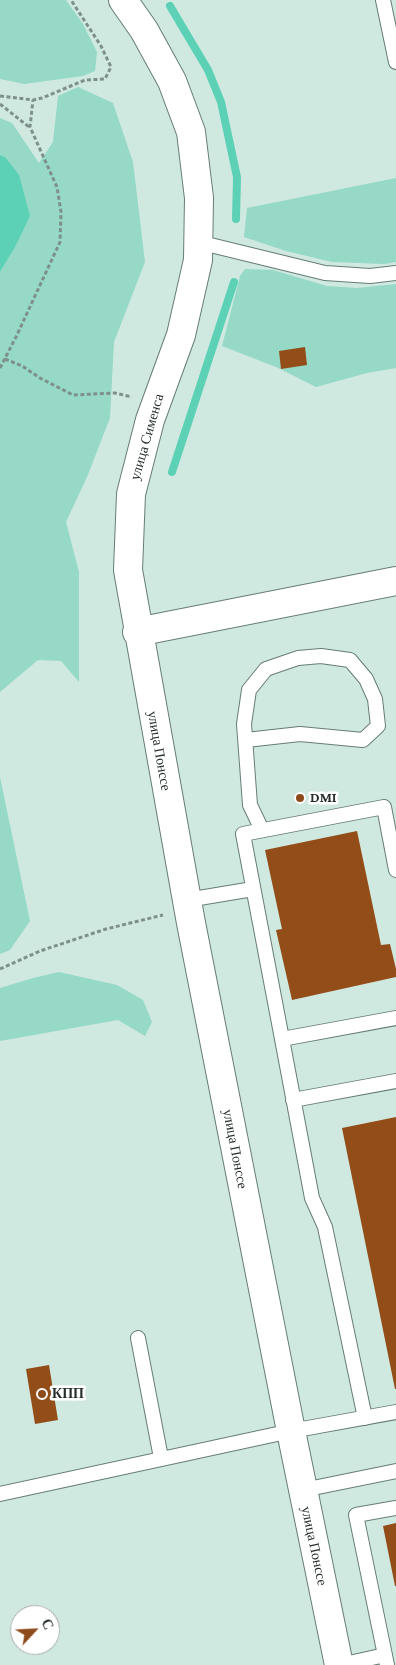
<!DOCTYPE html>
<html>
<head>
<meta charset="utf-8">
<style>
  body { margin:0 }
  #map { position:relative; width:396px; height:1665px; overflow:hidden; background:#cfe9e1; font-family:"Crimson Pro",serif }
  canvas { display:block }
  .north { position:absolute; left:10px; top:1605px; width:50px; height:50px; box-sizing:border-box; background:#fff; border:1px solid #a8abab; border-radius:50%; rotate:65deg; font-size:14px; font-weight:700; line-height:20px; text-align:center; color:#252e2c }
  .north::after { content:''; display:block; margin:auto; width:18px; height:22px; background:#8d4b1b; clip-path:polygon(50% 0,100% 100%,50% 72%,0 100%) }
</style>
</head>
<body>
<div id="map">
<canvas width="396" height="1665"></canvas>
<div class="north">С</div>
</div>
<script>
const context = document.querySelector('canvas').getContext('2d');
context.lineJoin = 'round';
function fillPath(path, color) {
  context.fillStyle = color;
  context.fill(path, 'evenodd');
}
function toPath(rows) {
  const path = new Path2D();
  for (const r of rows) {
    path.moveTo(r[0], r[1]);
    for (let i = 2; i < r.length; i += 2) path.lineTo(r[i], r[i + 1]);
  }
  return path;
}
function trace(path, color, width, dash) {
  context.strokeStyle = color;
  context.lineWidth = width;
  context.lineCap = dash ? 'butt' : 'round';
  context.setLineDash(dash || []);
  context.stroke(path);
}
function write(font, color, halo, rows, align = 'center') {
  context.font = font + ' "Crimson Pro",serif';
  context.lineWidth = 5;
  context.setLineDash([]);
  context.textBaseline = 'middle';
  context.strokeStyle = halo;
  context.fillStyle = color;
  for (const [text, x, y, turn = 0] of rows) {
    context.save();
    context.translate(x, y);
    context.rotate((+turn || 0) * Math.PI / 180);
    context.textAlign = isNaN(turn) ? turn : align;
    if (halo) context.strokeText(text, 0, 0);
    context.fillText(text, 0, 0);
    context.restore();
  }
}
fillPath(toPath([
  [0,0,66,0,83,24,97,52,95,71,83,76,24,84,0,79],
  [78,87,113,103,133,162,145,262,114,342,110,418,87,477,66,522,79,572,79,682,61,661,38,660,0,692,0,272,14,249,5,157,0,155,0,118,12,123,39,163,53,142,58,96],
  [396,178,396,262,384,264,332,262,286,251,244,237,247,208],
  [245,269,273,270,327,286,357,288,396,284,396,368,367,373,316,387,276,367,222,346,240,276],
  [0,777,30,921,10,950,0,954],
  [59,972,117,985,143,1000,152,1022,145,1036,118,1020,0,1041,0,988,33,978]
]), '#95d9c6');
fillPath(toPath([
  [0,155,5,157,19,175,30,216,14,249,0,272]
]), '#5dd1b5');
trace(toPath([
  [170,6,208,70,221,102,237,177,236,219],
  [172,472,234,282]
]), '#5dd1b5', 8);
fillPath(toPath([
  [305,347,307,365,281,369,279,351],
  [357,831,381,945,390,944,396,969,396,977,292,1000,276,930,282,929,265,850],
  [396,1117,396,1389,395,1389,342,1128],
  [49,1365,58,1420,35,1424,26,1369],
  [396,1523,396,1586,395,1586,383,1526]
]), '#934d19');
const lane = toPath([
  [383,0,396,62],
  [198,242,325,273,370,276,396,273],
  [246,740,300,734,363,740,378,726,375,699,366,679,350,660,321,656,298,658,266,669,249,690,244,724,250,805,262,830],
  [396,870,384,807,243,834,282,1039,396,1018],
  [187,900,253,889],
  [282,1039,312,1198,325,1227,365,1418],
  [293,1100,396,1081],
  [138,1338,161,1458],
  [303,1490,396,1471],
  [0,1494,291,1431,396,1412],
  [340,1665,385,1655],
  [387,1665,356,1515,396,1508]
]);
const street = toPath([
  [123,0,144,30,172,81,191,132,199,198,198,260,181,335,150,420,131,494,128,570,191,923,291,1431,339,1665],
  [137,632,396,581]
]);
trace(lane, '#667d76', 16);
trace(street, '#667d76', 30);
trace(toPath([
  [0,96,33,100,42,98,85,80,105,79,111,67,101,46,71,0],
  [0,104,29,127],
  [5,359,22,366,40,378,73,395,115,393,132,397],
  [0,368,16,337,60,242,61,212,57,187,30,127,33,100],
  [0,969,40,951,106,929,163,915]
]), '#7e908b', 3, [4, 2.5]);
trace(lane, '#fff', 14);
trace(street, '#fff', 28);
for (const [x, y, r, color] of [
  [300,798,5,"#8d4b1b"],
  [42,1394,5,"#8d4b1b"]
]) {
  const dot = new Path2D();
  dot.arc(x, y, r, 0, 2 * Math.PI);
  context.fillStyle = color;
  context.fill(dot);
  trace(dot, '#fff', 2);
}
write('14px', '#252e2c', '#fff', [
  ["улица Сименса",147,437,-74],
  ["улица Понссе",159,751,80],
  ["улица Понссе",235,1149,79],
  ["улица Понссе",314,1546,78]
]);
write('bold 14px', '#252e2c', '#fff', [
  ["DMI",310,798],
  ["КПП",52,1394]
], 'left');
</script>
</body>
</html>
